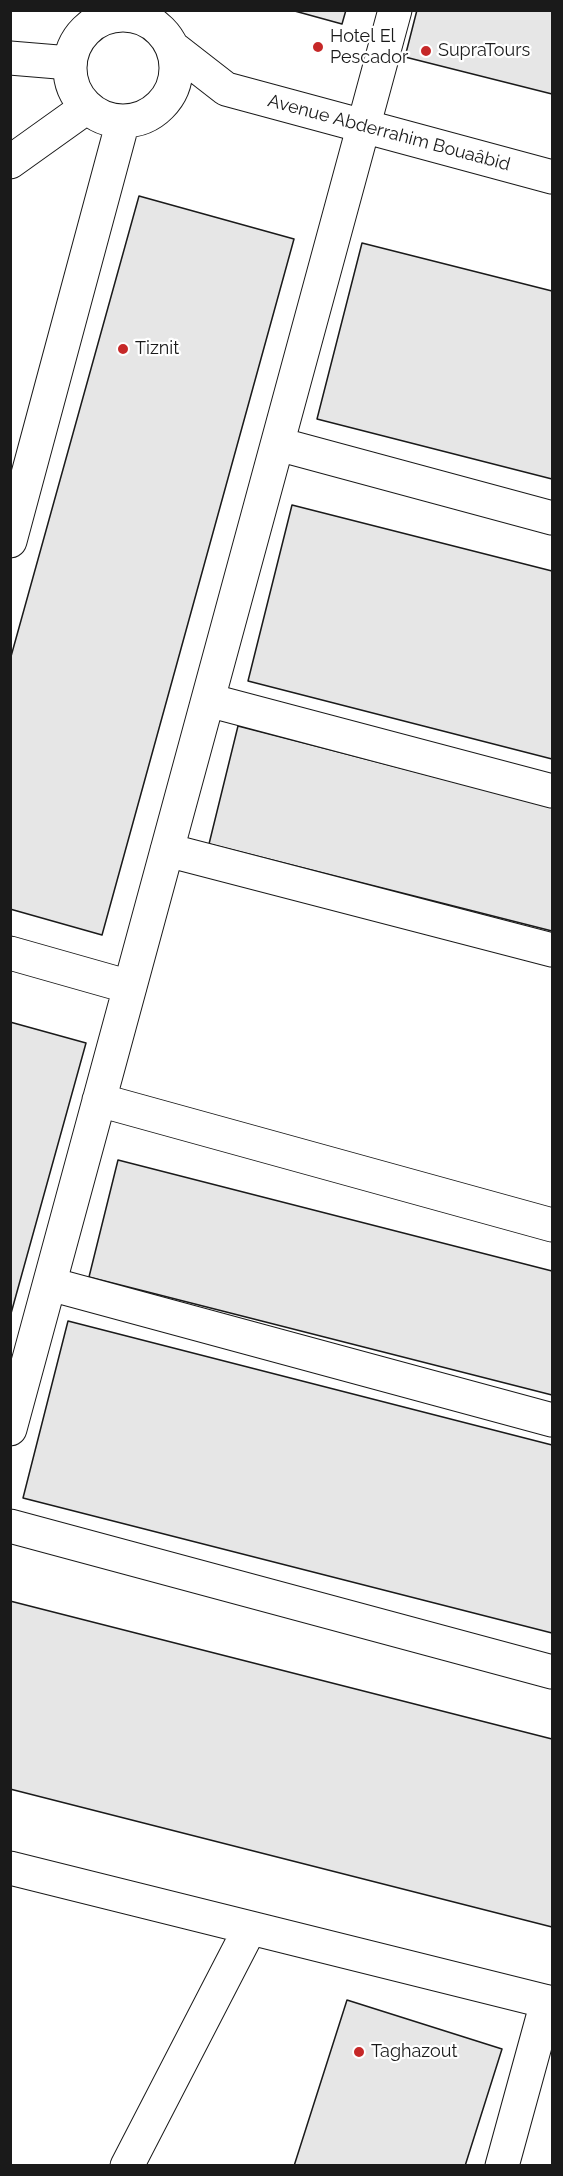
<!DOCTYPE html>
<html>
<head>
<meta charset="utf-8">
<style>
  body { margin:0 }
  #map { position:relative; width:563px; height:2176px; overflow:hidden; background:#fff; font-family:Raleway,sans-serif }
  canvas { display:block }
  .frame { position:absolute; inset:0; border:12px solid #1a1a1a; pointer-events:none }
</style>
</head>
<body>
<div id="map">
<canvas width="563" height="2176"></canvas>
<div class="frame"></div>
</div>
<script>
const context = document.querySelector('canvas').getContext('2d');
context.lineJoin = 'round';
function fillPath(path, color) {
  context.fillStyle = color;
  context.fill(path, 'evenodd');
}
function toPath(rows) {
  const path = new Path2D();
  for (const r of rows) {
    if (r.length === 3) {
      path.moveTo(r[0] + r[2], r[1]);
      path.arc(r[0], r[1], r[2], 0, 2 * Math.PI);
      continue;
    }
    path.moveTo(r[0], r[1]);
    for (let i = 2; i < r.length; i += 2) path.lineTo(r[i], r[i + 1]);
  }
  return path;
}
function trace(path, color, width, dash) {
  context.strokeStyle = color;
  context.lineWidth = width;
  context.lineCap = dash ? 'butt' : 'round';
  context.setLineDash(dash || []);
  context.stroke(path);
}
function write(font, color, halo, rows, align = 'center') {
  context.font = font + ' Raleway,sans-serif';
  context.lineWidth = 4.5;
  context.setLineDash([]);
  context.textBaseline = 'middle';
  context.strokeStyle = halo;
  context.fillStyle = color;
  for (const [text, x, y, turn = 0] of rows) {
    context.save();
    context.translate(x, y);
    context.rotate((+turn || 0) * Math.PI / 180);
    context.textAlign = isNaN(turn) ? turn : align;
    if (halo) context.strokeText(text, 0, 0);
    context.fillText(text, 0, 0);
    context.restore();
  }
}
const building = toPath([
  [291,10,346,10,342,24,291,10],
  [417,10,552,10,552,94,405,57,417,10],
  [139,196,294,239,102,935,10,909,10,660,139,196],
  [362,243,552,291,552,479,317,419,362,243],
  [292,505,552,571,552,759,248,681,292,505],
  [238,726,552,807,552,931,209,844,238,726],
  [10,1022,86,1043,10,1317,10,1022],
  [118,1160,552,1271,552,1395,89,1277,118,1160],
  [68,1321,552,1445,552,1633,23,1498,68,1321],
  [10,1601,552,1739,552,1927,10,1789,10,1601],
  [347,2000,502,2049,465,2166,294,2166,347,2000]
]);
fillPath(building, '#e6e6e6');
trace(building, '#1a1a1a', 1.5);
const minor = toPath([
  [10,58,70,63],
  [278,444,552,518],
  [208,700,552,791],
  [167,850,552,950],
  [10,953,130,987],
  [99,1100,552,1225],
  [50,1284,552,1420],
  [10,1429,395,10],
  [10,1526,552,1672],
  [502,2166,547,2002]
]);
const tertiary = toPath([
  [123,68,53],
  [172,47,226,89,552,177],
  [10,162,87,107],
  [10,541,123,121],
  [10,1868,552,2003],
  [127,2166,250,1928]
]);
trace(minor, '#1a1a1a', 35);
trace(tertiary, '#1a1a1a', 35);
trace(minor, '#fff', 33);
trace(tertiary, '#fff', 33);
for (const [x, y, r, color] of [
  [318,47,6,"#c62828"],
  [426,51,6,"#c62828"],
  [123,349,6,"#c62828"],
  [359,2052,6,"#c62828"]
]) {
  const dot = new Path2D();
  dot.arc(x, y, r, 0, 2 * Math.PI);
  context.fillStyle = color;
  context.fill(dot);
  trace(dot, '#fff', 2);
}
write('18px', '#1a1a1a', '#fff', [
  ["Hotel El",330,37],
  ["Pescador",330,58],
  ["SupraTours",438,51],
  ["Tiznit",135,349],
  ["Taghazout",371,2052]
], 'left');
write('18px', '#1a1a1a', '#fff', [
  ["Avenue Abderrahim Bouaâbid",389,133,15]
]);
</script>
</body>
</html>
